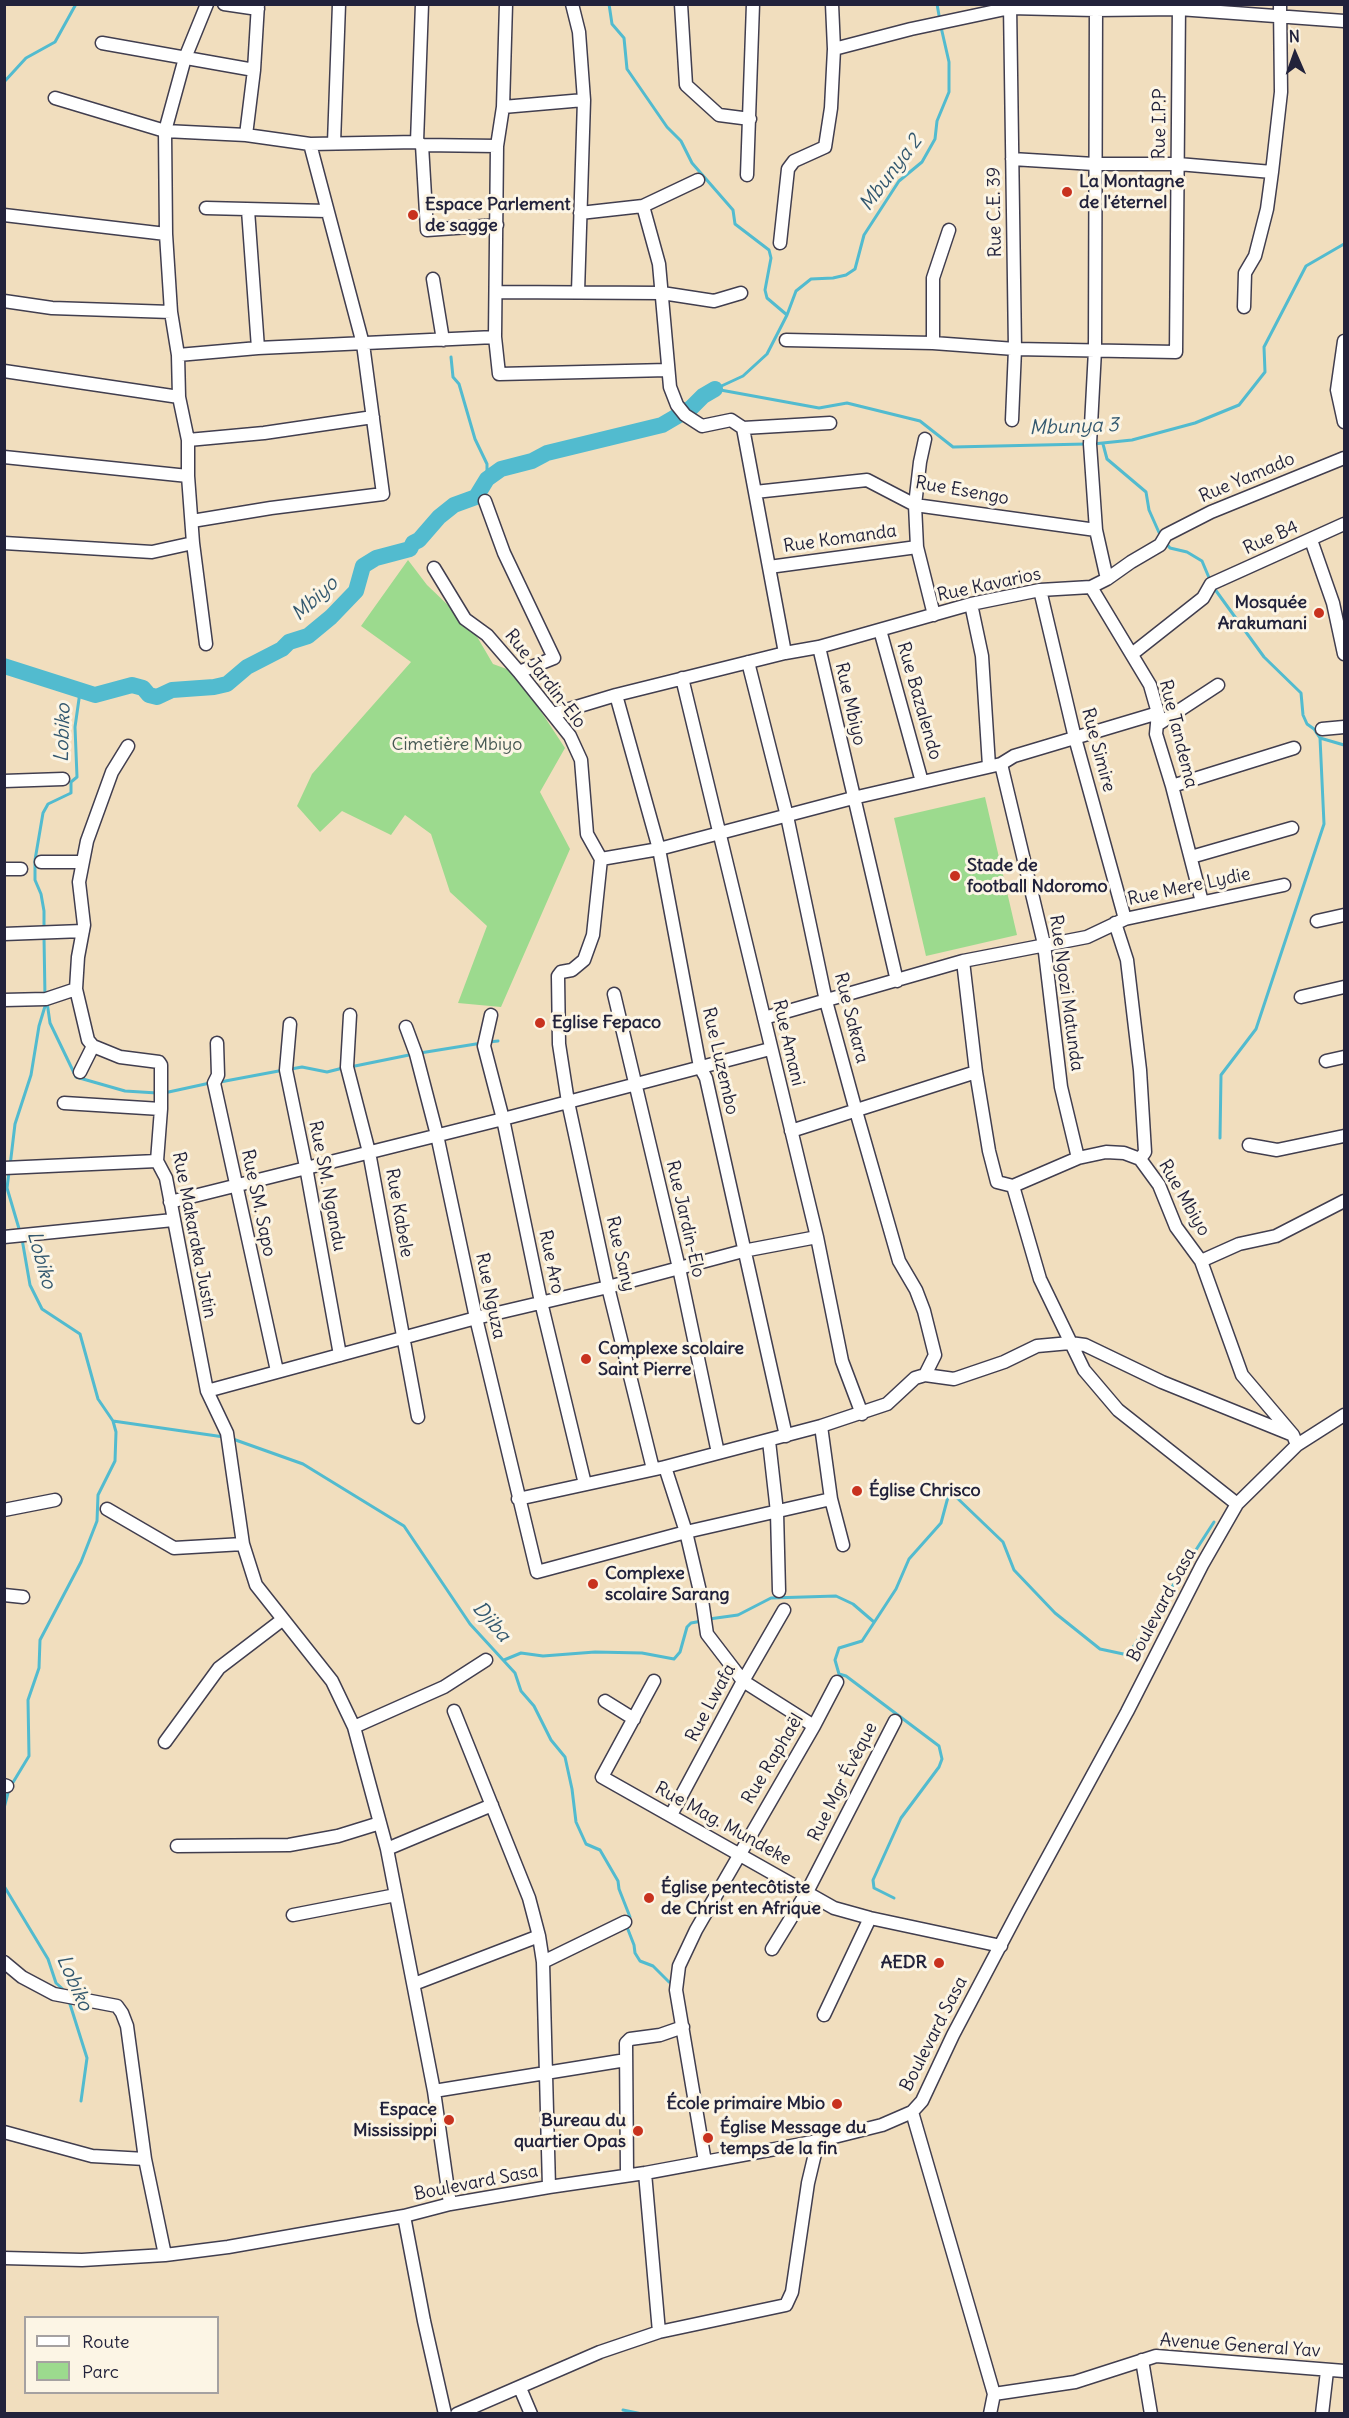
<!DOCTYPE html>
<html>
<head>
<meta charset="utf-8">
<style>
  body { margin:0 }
  #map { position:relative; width:1349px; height:2418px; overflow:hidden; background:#f1debe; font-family:Delius,sans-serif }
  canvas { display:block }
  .frame { position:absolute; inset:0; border:6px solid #22223b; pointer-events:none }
  .legend { position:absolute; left:24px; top:2316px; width:195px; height:78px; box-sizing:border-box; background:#fcf5e5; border:2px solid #a5a1a1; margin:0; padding:8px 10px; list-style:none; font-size:18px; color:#22223b }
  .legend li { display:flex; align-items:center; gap:12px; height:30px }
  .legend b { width:30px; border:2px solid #a5a1a1 }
  .north { position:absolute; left:1265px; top:24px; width:60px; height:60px; -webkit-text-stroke:4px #fcf5e5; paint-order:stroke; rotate:358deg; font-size:16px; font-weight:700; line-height:24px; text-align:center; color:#22223b }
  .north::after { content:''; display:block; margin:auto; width:21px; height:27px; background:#22223b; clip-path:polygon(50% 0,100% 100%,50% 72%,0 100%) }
</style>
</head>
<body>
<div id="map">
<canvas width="1349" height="2418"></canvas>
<div class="frame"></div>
<ul class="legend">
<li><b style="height:8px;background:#fff"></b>Route</li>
<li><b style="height:16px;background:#9cda8e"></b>Parc</li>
</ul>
<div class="north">N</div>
</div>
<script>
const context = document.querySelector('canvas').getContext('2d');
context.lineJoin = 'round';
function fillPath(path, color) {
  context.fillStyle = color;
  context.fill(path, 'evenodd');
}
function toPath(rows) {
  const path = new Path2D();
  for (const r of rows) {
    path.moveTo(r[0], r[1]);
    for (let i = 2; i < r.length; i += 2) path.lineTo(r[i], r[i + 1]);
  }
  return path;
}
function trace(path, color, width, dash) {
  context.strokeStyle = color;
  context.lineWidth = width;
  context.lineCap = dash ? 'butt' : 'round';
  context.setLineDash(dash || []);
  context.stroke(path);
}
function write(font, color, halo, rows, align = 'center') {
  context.font = font + ' Delius,sans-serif';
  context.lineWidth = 6;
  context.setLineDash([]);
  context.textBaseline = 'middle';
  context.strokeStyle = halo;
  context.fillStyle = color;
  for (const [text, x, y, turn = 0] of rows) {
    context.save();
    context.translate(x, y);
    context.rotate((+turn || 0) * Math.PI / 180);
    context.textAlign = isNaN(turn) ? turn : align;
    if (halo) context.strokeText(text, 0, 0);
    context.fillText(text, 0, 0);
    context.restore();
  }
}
fillPath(toPath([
  [408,560,427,585,472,628,493,664,515,672,565,748,540,792,570,849,501,1007,458,1003,487,926,450,892,431,834,405,815,391,835,342,811,320,832,297,806,312,774,411,662,361,626],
  [985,797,1017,935,926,956,894,818]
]), '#9cda8e');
trace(toPath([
  [609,4,612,24,624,38,627,69,667,127,681,141,692,163,733,210,735,224,769,250,771,258,765,290,767,298,787,315,767,354,743,376,715,389],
  [937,4,940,21],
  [4,82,26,58,55,42,76,4],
  [787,315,796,291,811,279,833,278,846,275,855,269,864,235,899,181,922,162,935,139,937,121,949,92,949,62,941,27],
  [451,357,453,377,459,384,475,439,487,464,487,479],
  [715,389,819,408,847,403,920,421,953,447,1086,444],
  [1093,444,1132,440,1195,423,1239,405,1265,372,1264,347,1306,266,1344,244],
  [1103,444,1107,459,1146,492,1149,510,1161,537],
  [1165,542,1170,548,1187,552,1202,561,1210,580],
  [1214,588,1264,657,1301,693,1303,715,1307,724,1314,729,1320,738,1344,745],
  [44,931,44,911,41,894,35,880,35,860,43,813,48,804,71,793,71,782,77,777,75,727,80,692],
  [44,937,45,997],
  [47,1002,50,1023,76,1077,125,1091,157,1093],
  [488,1042,498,1041],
  [420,1053,482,1043],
  [350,1067,414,1054],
  [291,1069,302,1067,327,1072,343,1068],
  [220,1082,284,1070],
  [164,1093,210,1083],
  [1220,1138,1221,1075,1256,1029,1324,824,1320,738],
  [10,1166,15,1124,31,1075,39,1026,46,1003],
  [9,1172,7,1188,20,1232],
  [113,1421,224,1437],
  [230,1438,303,1464,404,1526,470,1624,515,1673,521,1691,534,1706,551,1740,565,1757,572,1789,576,1822,586,1844,600,1850,618,1881,619,1889,630,1917,627,1927,634,1945,635,1953,640,1961,653,1966,669,1982],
  [709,1619,738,1615,771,1598,836,1596,853,1604,874,1622],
  [504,1660,521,1653,543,1656,595,1652,642,1653,674,1659,680,1652,687,1627,691,1623,702,1621],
  [4,1808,9,1789,29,1756,28,1700,39,1668,40,1640,81,1562,97,1521,98,1495,115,1461,116,1432,113,1421,98,1399,80,1334,42,1309,30,1285,22,1239],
  [4,1886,48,1959,56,1983,66,1992],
  [894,1898,874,1888,873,1880,901,1818,939,1767,942,1759,939,1746,846,1676,839,1674,835,1660,839,1648,862,1641,896,1589,909,1559,941,1523,948,1497,954,1495,1003,1542,1014,1570,1055,1613,1100,1649,1128,1655,1214,1522],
  [69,2001,87,2058,81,2101],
  [623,2410,642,2414]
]), '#52bbcf', 3);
trace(toPath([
  [4,666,95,695,132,685,143,688,149,695,157,697,172,690,214,687,227,684,247,667,282,649,289,642,308,636,331,617,356,591,363,566,376,558,410,549,413,543,419,540,439,517,454,505,476,497,487,479,501,469,532,461,547,453,662,425,691,408,703,396,715,389]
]), '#52bbcf', 16);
const minor = toPath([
  [224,4,258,9],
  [506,4,503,107,497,146,495,337,499,374,668,370],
  [572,4,579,32,584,100,578,292],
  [681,4,686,85,719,115,750,119],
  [1010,4,1015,349,1012,420],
  [1096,4,1095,350,1090,444,1096,530,1107,579],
  [102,43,254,70],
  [834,49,911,29,1010,8,1095,10,1179,9,1344,21],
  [55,98,165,131,246,135,310,144,417,142,422,145,497,146],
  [503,107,584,100],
  [246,135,254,70,258,4],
  [417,142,422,4],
  [334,143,339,4],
  [422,145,427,230,497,225],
  [1012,159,1094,164,1178,164,1272,172],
  [747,175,753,4],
  [643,206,659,264,670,387,677,405,685,415,702,426,731,420,743,428,785,653,819,647,897,981],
  [206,208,327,211],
  [248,210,258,348],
  [580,213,643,206,698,180],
  [4,215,166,234],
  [780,243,788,169,794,161,825,147,831,108,834,49,832,4],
  [433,279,443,340],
  [496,292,662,293,714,301,741,293],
  [4,301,52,308,171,312],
  [1244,307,1245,273,1255,256,1267,209,1272,172,1281,92,1280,4],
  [786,340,933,343,1015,349,1176,352,1179,4],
  [1344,341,1337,390,1344,422],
  [933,343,933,278,949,230],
  [178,355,258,348,495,337],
  [4,371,179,397],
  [743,428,830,423],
  [925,439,920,462,915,505,917,547,934,615],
  [188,440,264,433,373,417],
  [4,457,188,476],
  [755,492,867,480,915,505,1096,530],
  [485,501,504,553,554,658,519,672],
  [192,521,271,508,383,494,363,344,310,144],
  [1311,540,1333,603,1344,654],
  [4,543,152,552,193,543],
  [769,567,917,547],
  [434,568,465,619,487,635,519,672,570,736,581,760,587,834,601,859,593,935,584,960,572,970,561,972,558,976,559,1044,568,1102,608,1287,653,1469],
  [1091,587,1150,685,1158,713,1156,734,1172,786,1202,902],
  [1040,590,1075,738,1125,919],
  [971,604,982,656,989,766],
  [880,630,922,782],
  [206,644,193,543,188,476,188,440,179,397,178,355,171,312,166,234,165,131,185,58,207,4],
  [819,647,971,604,1040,590,1091,587,1107,579,1131,562,1160,545,1166,535,1211,512,1344,458],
  [1132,654,1203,598,1211,584,1344,524],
  [748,662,787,816,826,1001,856,1111,899,1261,916,1290,924,1311,935,1355,925,1375],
  [682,678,817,1237,842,1361,862,1414],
  [616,695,659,849,700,1067,706,1078,786,1436],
  [553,714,616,695,785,653],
  [1157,725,1218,685],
  [1322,729,1344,727],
  [128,746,112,772,87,841,79,882,84,925,78,957,76,989,88,1040,93,1046,120,1057,159,1062,161,1065,161,1109,157,1161,166,1178,207,1391,227,1433,243,1544,256,1585,332,1681,354,1727,387,1849,434,2091,450,2204],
  [1001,764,1044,944,1061,1087,1078,1158],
  [4,781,63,779],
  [1172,786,1294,748],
  [1191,857,1292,828],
  [601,859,659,849,853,798,1001,764,1014,756,1158,713],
  [41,862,83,862],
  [4,869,21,869],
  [1317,921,1344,915],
  [1115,923,1127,960,1140,1070,1145,1152,1140,1159],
  [4,934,83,931],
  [963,961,976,1072,989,1151,997,1182,1013,1186,1040,1279,1084,1370,1118,1410,1237,1504],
  [614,994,679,1268,718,1453],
  [1301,997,1344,987],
  [4,1000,46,999,76,989],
  [350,1015,347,1067,369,1152,418,1417],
  [491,1015,484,1046,503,1119,541,1302,585,1484],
  [764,1018,963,961,1087,937,1125,919,1284,885],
  [290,1024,286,1070,306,1167,340,1355],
  [406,1027,416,1054,437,1135,476,1318,537,1572,686,1532,831,1499],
  [217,1043,218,1075,214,1083,277,1371],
  [1326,1061,1344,1057],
  [80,1072,93,1046],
  [64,1103,161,1109],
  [791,1131,976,1072],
  [1249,1145,1277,1150,1344,1136],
  [4,1168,157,1161],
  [1013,1186,1078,1158,1106,1152,1124,1153,1140,1159,1159,1185,1176,1227,1201,1261,1242,1375,1293,1435],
  [170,1202,503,1119,770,1049],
  [4,1237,173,1220],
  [1201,1261,1239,1244,1276,1236,1344,1201],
  [207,1391,476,1318,608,1287,743,1251,817,1237],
  [821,1426,831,1499,843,1545],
  [769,1441,777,1512,779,1591],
  [665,1467,686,1532,702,1600,707,1634,743,1681,814,1726],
  [518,1499,665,1467,821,1426,887,1404,915,1378,925,1375,954,1379,1004,1362,1037,1346,1070,1343,1085,1345,1162,1382,1293,1435,1297,1445],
  [107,1509,174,1548,243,1544],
  [4,1510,55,1500],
  [4,1595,23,1597],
  [654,1681,602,1777,834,1908,870,1918,1001,1946],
  [605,1701,634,1719],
  [454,1711,529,1898,539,1936,543,1962,549,2187],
  [354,1727,444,1687,486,1660],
  [165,1742,219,1668,282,1620],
  [4,1785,7,1786],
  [671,1815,743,1681,784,1610],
  [177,1846,289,1845,338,1836,380,1823],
  [387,1849,492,1805],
  [293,1915,396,1895],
  [772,1949,807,1892,895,1721],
  [4,1962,22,1977,54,1994,117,2006,122,2013,127,2026,145,2159,165,2255],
  [543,1962,625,1922],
  [414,1984,539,1936],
  [824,2015,870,1918],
  [434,2091,626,2060],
  [912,2112,994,2394,990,2414],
  [4,2132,92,2156,145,2159],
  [705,2162,676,1990,679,1966,696,1930,814,1726,837,1682],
  [645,2173,659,2332],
  [627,2174,626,2043,630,2039,660,2035,683,2027],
  [404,2216,424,2321,445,2414],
  [4,2258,82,2260,165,2255,228,2247,404,2216,450,2204,549,2187,645,2173,818,2141,882,2125,912,2112,922,2101,953,2035,1019,1910,1127,1712,1202,1565,1237,1504,1297,1445,1344,1415],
  [1142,2360,1151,2414],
  [520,2388,531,2414],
  [994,2394,1075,2382,1156,2356,1344,2371],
  [457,2414,600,2352,659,2332,786,2305,792,2292,808,2183,818,2141],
  [1322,2414,1327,2371]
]);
trace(minor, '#413e4f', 15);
trace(minor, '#fff', 12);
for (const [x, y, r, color] of [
  [1067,192,6,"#c8321e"],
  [413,215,6,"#c8321e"],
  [1319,613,6,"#c8321e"],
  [955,876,6,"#c8321e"],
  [540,1023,6,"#c8321e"],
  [586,1359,6,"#c8321e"],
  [857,1491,6,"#c8321e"],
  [593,1584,6,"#c8321e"],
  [649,1898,6,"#c8321e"],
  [939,1963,6,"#c8321e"],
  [837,2104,6,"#c8321e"],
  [449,2120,6,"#c8321e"],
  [638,2131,6,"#c8321e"],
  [708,2138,6,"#c8321e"]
]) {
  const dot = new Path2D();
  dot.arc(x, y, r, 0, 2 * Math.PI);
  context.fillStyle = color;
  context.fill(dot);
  trace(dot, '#fcf5e5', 2);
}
write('18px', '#22223b', '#fcf5e5', [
  ["Rue I.P.P",1160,124,-89],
  ["Rue C.E. 39",995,212,-91],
  ["Rue Yamado",1247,478,-23],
  ["Rue Esengo",962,491,10],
  ["Rue B4",1271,538,-24],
  ["Rue Komanda",840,539,-8],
  ["Rue Kavarios",989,585,-12],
  ["Rue Jardin-Elo",545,679,52],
  ["Rue Bazalendo",919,701,74],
  ["Rue Mbiyo",850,704,77],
  ["Rue Tandema",1178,734,76],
  ["Rue Simire",1098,750,75],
  ["Rue Mere Lydie",1189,887,-12],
  ["Rue Ngozi Matunda",1066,993,82],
  ["Rue Sakara",851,1018,76],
  ["Rue Amani",788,1043,77],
  ["Rue Luzembo",720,1061,77],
  ["Rue SM. Ngandu",327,1186,79],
  ["Rue Mbiyo",1184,1198,60],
  ["Rue SM. Sapo",258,1203,78],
  ["Rue Kabele",399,1213,80],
  ["Rue Jardin-Elo",685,1219,77],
  ["Rue Makaraka Justin",194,1235,79],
  ["Rue Sany",620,1254,77],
  ["Rue Aro",551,1262,78],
  ["Rue Nguza",490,1296,78],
  ["Boulevard Sasa",1162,1605,-62],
  ["Rue Lwafa",711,1703,-62],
  ["Rue Raphaël",773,1759,-59],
  ["Rue Mgr Évêque",843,1782,-63],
  ["Rue Mag. Mundeke",723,1824,29],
  ["Boulevard Sasa",934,2034,-63],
  ["Boulevard Sasa",476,2183,-11],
  ["Avenue General Yav",1240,2346,4]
]);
write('bold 18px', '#22223b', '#fcf5e5', [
  ["La Montagne",1079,182],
  ["de l'éternel",1079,203],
  ["Espace Parlement",425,205],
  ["de sagge",425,226],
  ["Mosquée",1307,603,"right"],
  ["Arakumani",1307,624,"right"],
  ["Stade de",967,866],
  ["football Ndoromo",967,887],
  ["Eglise Fepaco",552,1023],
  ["Complexe scolaire",598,1349],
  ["Saint Pierre",598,1370],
  ["Église Chrisco",869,1491],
  ["Complexe",605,1574],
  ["scolaire Sarang",605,1595],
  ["Église pentecôtiste",661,1888],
  ["de Christ en Afrique",661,1909],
  ["AEDR",927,1963,"right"],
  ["École primaire Mbio",825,2104,"right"],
  ["Espace",437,2110,"right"],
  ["Mississippi",437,2131,"right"],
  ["Bureau du",626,2121,"right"],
  ["quartier Opas",626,2142,"right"],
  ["Église Message du",720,2128],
  ["temps de la fin",720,2149]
], 'left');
write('18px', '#475954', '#fcf5e5', [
  ["Cimetière Mbiyo",457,745]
]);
write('italic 20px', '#33586f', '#fcf5e5', [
  ["Mbunya 2",891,173,-53],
  ["Mbunya 3",1074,427,-2],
  ["Mbiyo",315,599,-42],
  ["Lobiko",63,733,-88],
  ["Lobiko",41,1260,74],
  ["Djiba",491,1622,49],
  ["Lobiko",74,1983,66]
]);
</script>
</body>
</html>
